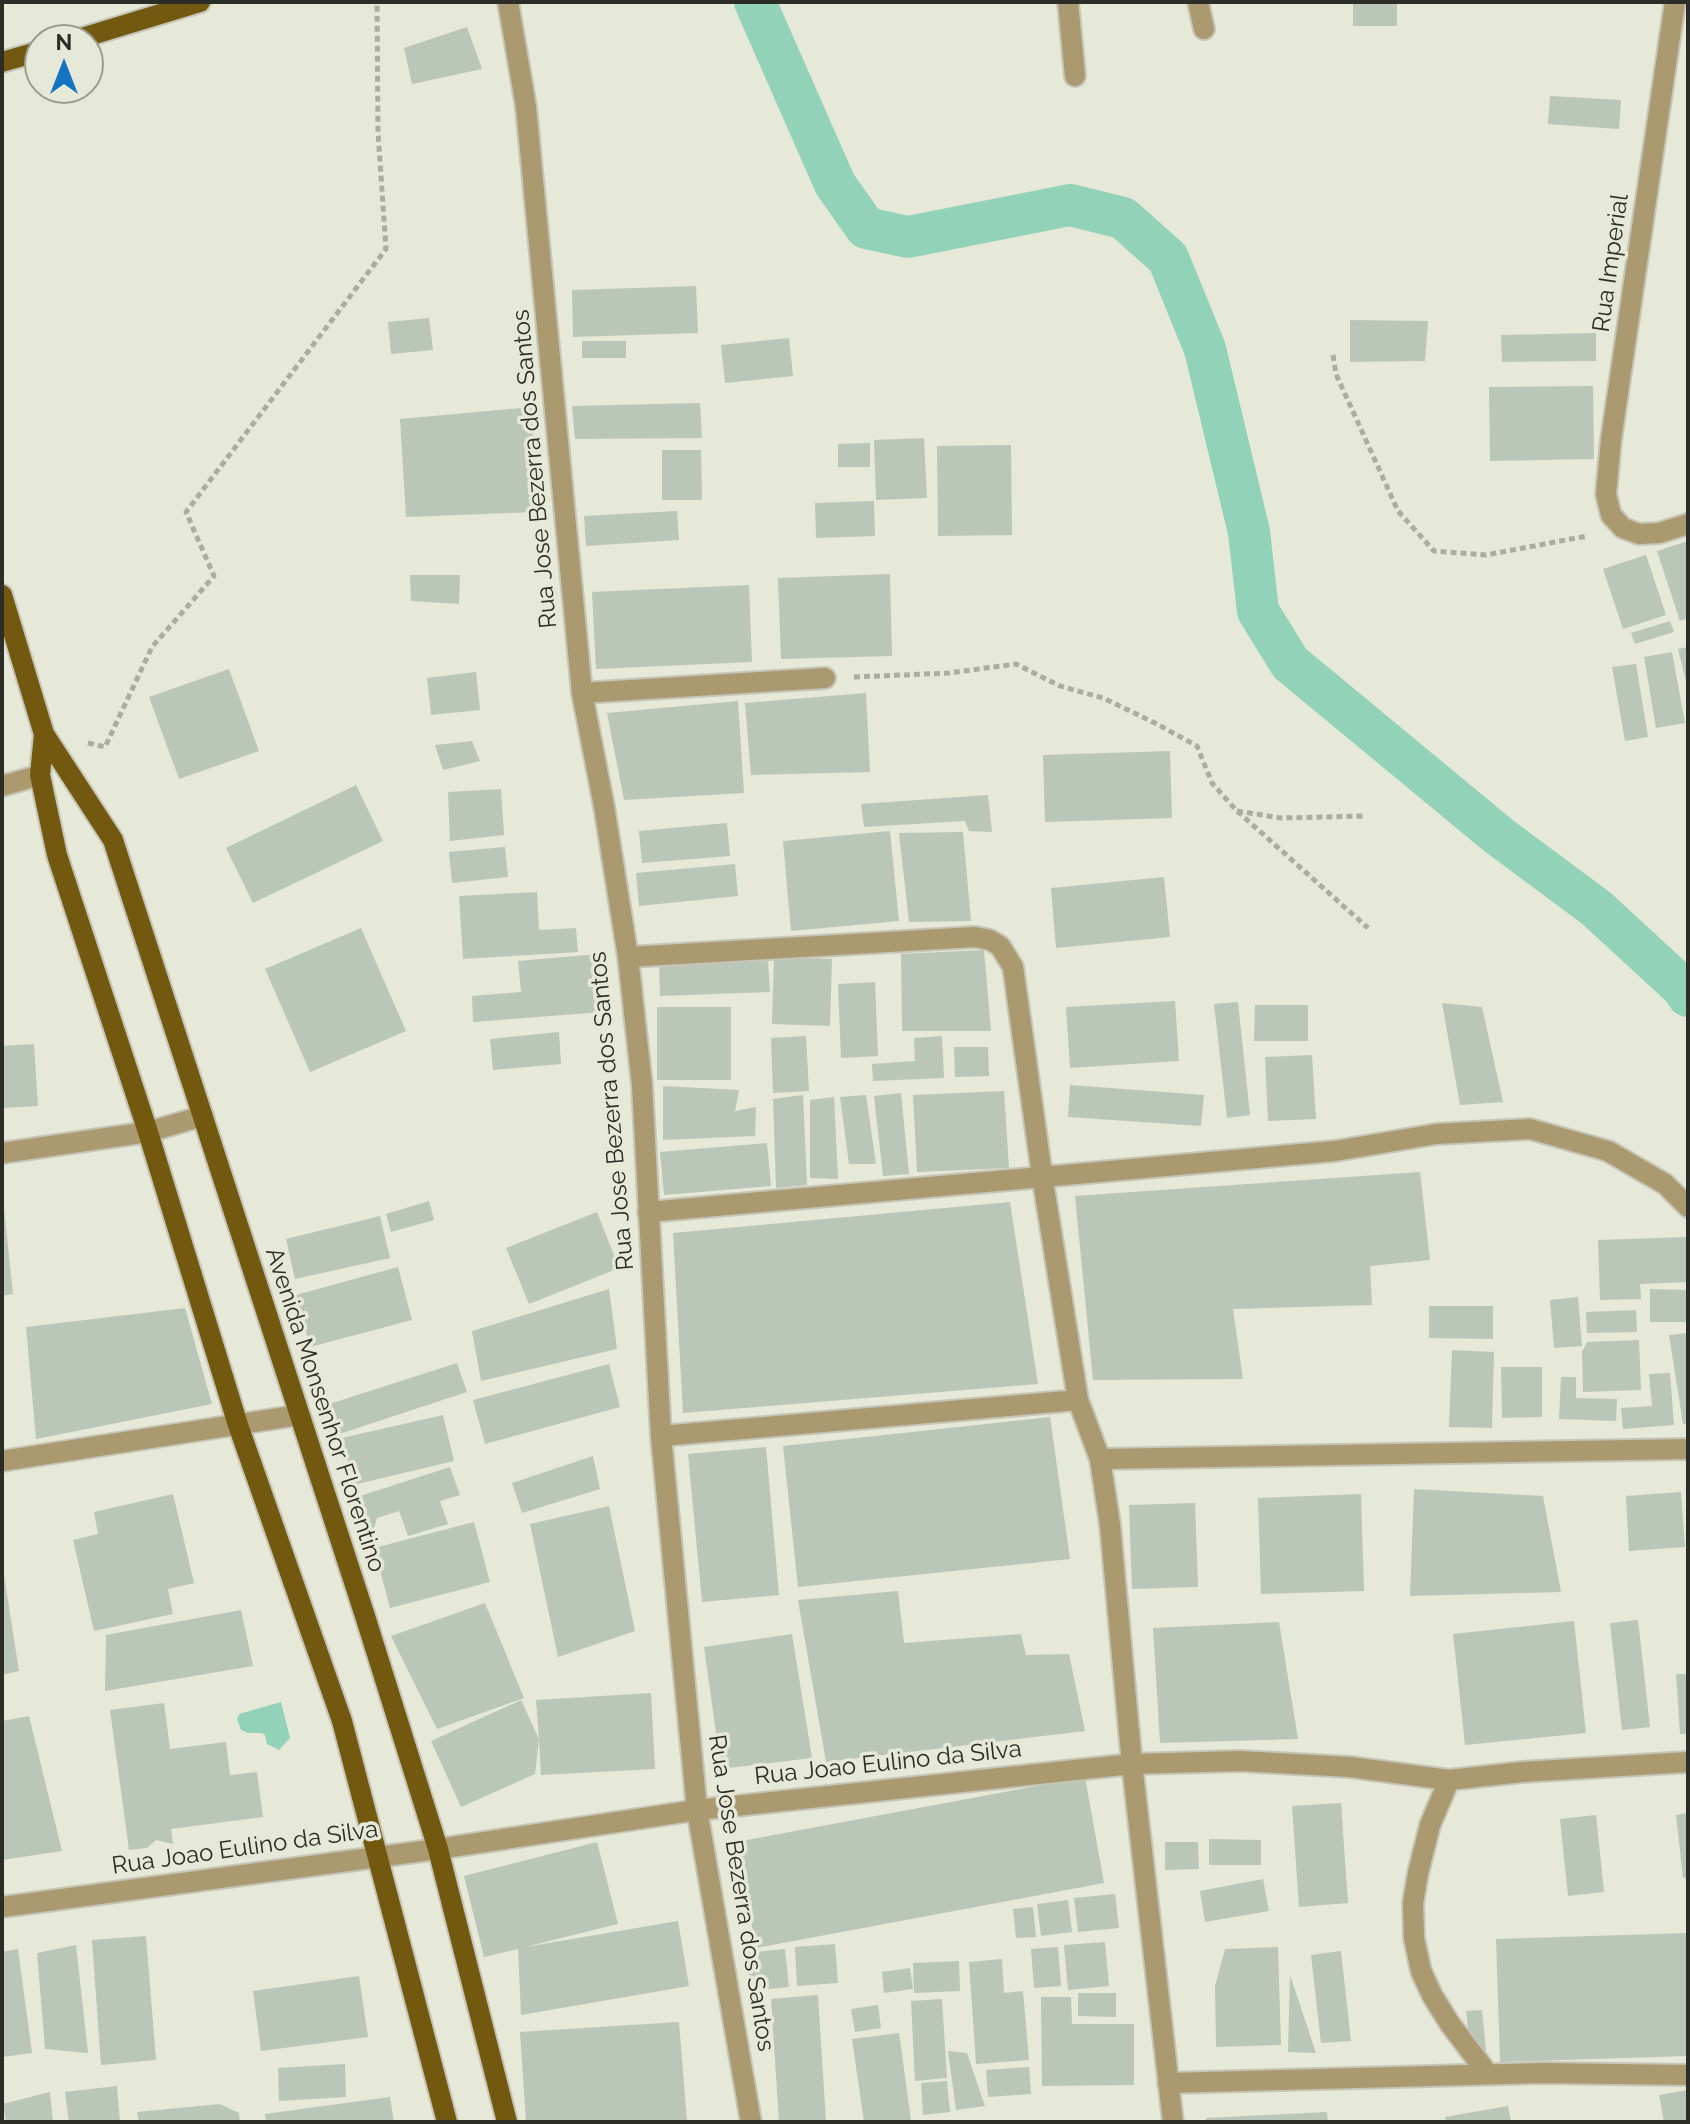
<!DOCTYPE html>
<html>
<head>
<meta charset="utf-8">
<style>
  body { margin:0 }
  #map { position:relative; width:1690px; height:2124px; overflow:hidden; background:#e6e8d8; font-family:Raleway,sans-serif }
  canvas { display:block }
  .frame { position:absolute; inset:0; border:4px solid #2c2d27; pointer-events:none }
  .north { position:absolute; left:24px; top:24px; width:80px; height:80px; box-sizing:border-box; background:#e6e8d8; border:2px solid #9c9d91; border-radius:50%; rotate:0deg; font-size:22px; font-weight:700; line-height:32px; text-align:center; color:#2c2d27 }
  .north::after { content:''; display:block; margin:auto; width:28px; height:36px; background:#1574c1; clip-path:polygon(50% 0,100% 100%,50% 72%,0 100%) }
</style>
</head>
<body>
<div id="map">
<canvas width="1690" height="2124"></canvas>
<div class="frame"></div>
<div class="north">N</div>
</div>
<script>
const context = document.querySelector('canvas').getContext('2d');
context.lineJoin = 'round';
function fillPath(path, color) {
  context.fillStyle = color;
  context.fill(path, 'evenodd');
}
function toPath(rows) {
  const path = new Path2D();
  for (const r of rows) {
    path.moveTo(r[0], r[1]);
    for (let i = 2; i < r.length; i += 2) path.lineTo(r[i], r[i + 1]);
  }
  return path;
}
function trace(path, color, width, dash) {
  context.strokeStyle = color;
  context.lineWidth = width;
  context.lineCap = dash ? 'butt' : 'round';
  context.setLineDash(dash || []);
  context.stroke(path);
}
function write(font, color, halo, rows, align = 'center') {
  context.font = font + ' Raleway,sans-serif';
  context.lineWidth = 7;
  context.setLineDash([]);
  context.textBaseline = 'middle';
  context.strokeStyle = halo;
  context.fillStyle = color;
  for (const [text, x, y, turn = 0] of rows) {
    context.save();
    context.translate(x, y);
    context.rotate((+turn || 0) * Math.PI / 180);
    context.textAlign = isNaN(turn) ? turn : align;
    if (halo) context.strokeText(text, 0, 0);
    context.fillText(text, 0, 0);
    context.restore();
  }
}
fillPath(toPath([
  [281,1702,290,1738,279,1750,267,1744,265,1735,262,1733,248,1733,241,1730,237,1719,239,1714]
]), '#92d2b9');
trace(toPath([
  [755,2,835,184,866,228,908,237,1070,205,1123,218,1168,258,1205,349,1249,532,1258,611,1290,663,1499,836,1596,908,1683,988,1688,996]
]), '#92d2b9', 42);
fillPath(toPath([
  [1353,2,1397,2,1397,26,1353,26],
  [467,27,482,69,412,84,404,48],
  [1550,96,1621,100,1619,129,1548,124],
  [696,286,698,333,573,337,572,290],
  [429,318,433,350,391,354,388,322],
  [1350,320,1428,321,1425,361,1350,362],
  [1596,333,1596,361,1502,362,1501,335],
  [789,338,793,376,725,383,721,345],
  [582,341,626,341,626,358,582,358],
  [1593,386,1594,459,1490,461,1489,387],
  [700,403,702,438,575,439,572,406],
  [532,407,536,512,406,517,400,419],
  [924,438,927,498,876,500,874,440],
  [870,443,870,467,838,467,838,444],
  [1011,445,1012,535,938,536,937,446],
  [662,450,701,450,702,500,662,500],
  [874,501,875,536,816,538,815,503],
  [677,511,679,540,586,546,584,516],
  [1688,541,1688,618,1680,621,1657,551],
  [1646,555,1666,615,1623,629,1603,569],
  [890,574,892,656,781,659,778,578],
  [410,575,460,575,459,604,411,601],
  [749,585,752,662,596,669,592,592],
  [1670,621,1674,632,1635,644,1631,633],
  [1688,647,1688,685,1687,685,1678,649],
  [1672,652,1685,723,1656,728,1644,657],
  [1636,664,1648,737,1625,741,1612,667],
  [229,669,259,751,179,779,149,697],
  [476,672,480,710,431,715,427,678],
  [866,693,870,772,751,775,745,703],
  [738,701,744,793,624,800,607,713],
  [472,741,480,761,443,770,435,745],
  [1170,751,1172,818,1045,822,1043,755],
  [356,785,383,841,253,903,226,848],
  [501,789,504,835,450,841,448,792],
  [988,795,992,832,969,831,965,821,864,827,861,804],
  [727,823,730,856,642,863,639,831],
  [890,831,899,921,791,931,783,841],
  [963,832,971,921,909,922,899,833],
  [505,847,508,877,452,883,449,852],
  [735,864,738,896,639,906,636,873],
  [1164,877,1170,937,1056,948,1051,888],
  [537,892,539,930,576,928,578,952,463,959,459,896],
  [361,928,406,1031,310,1072,265,969],
  [984,950,991,1031,902,1031,901,954],
  [598,954,602,1012,473,1022,472,996,521,992,518,961],
  [774,957,832,959,830,1026,772,1024],
  [768,961,770,992,660,996,659,965],
  [875,982,878,1056,841,1058,838,984],
  [1175,1001,1179,1061,1070,1068,1066,1007],
  [1238,1002,1250,1115,1227,1118,1214,1004],
  [1442,1003,1482,1007,1503,1102,1460,1105],
  [1255,1005,1308,1005,1308,1041,1254,1041],
  [657,1007,731,1007,731,1080,657,1080],
  [559,1032,561,1064,493,1070,490,1039],
  [806,1036,809,1091,773,1093,771,1038],
  [942,1036,944,1078,873,1081,872,1064,915,1061,914,1038],
  [34,1044,38,1106,2,1108,2,1046],
  [954,1047,988,1047,989,1076,955,1077],
  [1312,1055,1316,1119,1268,1121,1265,1057],
  [1070,1085,1204,1095,1201,1126,1068,1117],
  [663,1086,739,1090,735,1111,756,1107,755,1136,663,1140],
  [1004,1091,1009,1168,917,1172,913,1095],
  [901,1093,909,1174,883,1176,874,1096],
  [803,1095,807,1185,776,1188,773,1099],
  [866,1095,876,1164,849,1164,840,1097],
  [834,1097,838,1179,810,1178,810,1100],
  [767,1143,771,1186,664,1195,660,1152],
  [1420,1172,1430,1260,1370,1266,1372,1305,1233,1309,1243,1379,1093,1380,1075,1196],
  [429,1201,434,1220,391,1232,386,1214],
  [1010,1202,1038,1384,683,1413,673,1233],
  [2,1209,4,1209,13,1294,2,1296],
  [597,1212,619,1268,529,1304,506,1248],
  [380,1216,390,1258,295,1279,286,1239],
  [1688,1237,1688,1282,1640,1284,1641,1299,1600,1300,1598,1240],
  [398,1267,412,1320,310,1347,296,1295],
  [609,1289,617,1349,481,1381,472,1331],
  [1650,1289,1688,1290,1688,1322,1650,1322],
  [1578,1297,1582,1346,1554,1348,1550,1300],
  [1429,1306,1493,1306,1493,1339,1429,1338],
  [185,1308,212,1404,36,1439,26,1327],
  [1636,1310,1637,1332,1587,1333,1586,1312],
  [1688,1333,1688,1423,1683,1424,1669,1335],
  [1639,1340,1641,1390,1583,1392,1582,1352,1587,1342],
  [1452,1350,1494,1352,1492,1428,1449,1427],
  [457,1363,467,1392,330,1437,320,1407],
  [609,1364,620,1407,485,1444,473,1400],
  [1501,1367,1542,1367,1542,1417,1502,1418],
  [1670,1373,1674,1425,1623,1429,1621,1408,1652,1406,1649,1374],
  [1561,1377,1576,1377,1576,1398,1617,1399,1616,1421,1559,1419],
  [443,1415,454,1461,353,1485,342,1438],
  [1050,1417,1070,1559,798,1587,783,1446],
  [766,1447,779,1595,702,1602,688,1454],
  [593,1456,600,1489,522,1513,512,1483],
  [450,1467,460,1495,440,1501,448,1524,408,1536,399,1511,377,1518,371,1539,357,1497],
  [1414,1489,1543,1496,1561,1592,1410,1596],
  [1681,1492,1685,1547,1629,1551,1626,1496],
  [173,1494,194,1583,168,1589,173,1614,94,1631,73,1540,98,1534,94,1512],
  [1361,1494,1364,1591,1261,1594,1258,1498],
  [1195,1503,1198,1587,1132,1589,1129,1505],
  [609,1506,635,1631,558,1657,530,1524],
  [474,1522,490,1582,390,1608,374,1548],
  [2,1562,19,1671,2,1675],
  [898,1591,904,1643,1021,1634,1026,1655,1069,1654,1085,1731,826,1762,798,1600],
  [485,1603,524,1698,437,1729,391,1636],
  [241,1610,253,1666,105,1691,106,1635],
  [1638,1620,1650,1727,1622,1730,1610,1623],
  [1574,1621,1586,1733,1465,1745,1453,1634],
  [1279,1622,1298,1739,1160,1743,1153,1628],
  [792,1634,812,1758,721,1769,704,1647],
  [1676,1674,1688,1674,1688,1734,1680,1734],
  [651,1693,655,1769,541,1775,539,1739,535,1774,461,1807,431,1741,521,1700,539,1739,536,1700],
  [164,1703,170,1749,226,1742,230,1775,257,1772,263,1817,171,1829,173,1844,156,1840,147,1848,129,1850,110,1710],
  [29,1716,62,1851,2,1860,2,1721],
  [1085,1777,1104,1883,756,1948,736,1842],
  [1341,1803,1348,1903,1299,1907,1292,1806],
  [1688,1813,1688,1877,1683,1878,1676,1815],
  [1596,1815,1604,1892,1568,1896,1560,1819],
  [1209,1839,1261,1840,1261,1865,1209,1865],
  [597,1842,618,1924,525,1947,678,1921,689,1986,521,2015,518,1949,484,1957,464,1876],
  [1165,1842,1198,1842,1199,1869,1165,1870],
  [1263,1879,1269,1911,1205,1922,1200,1891],
  [1115,1894,1119,1928,1078,1932,1074,1898],
  [1068,1900,1072,1932,1041,1936,1037,1904],
  [1033,1907,1036,1937,1016,1938,1013,1909],
  [1688,1933,1688,2056,1500,2062,1496,1939],
  [146,1936,156,2060,101,2065,92,1940],
  [1105,1942,1109,1986,1068,1990,1064,1945],
  [835,1944,838,1983,797,1986,795,1947],
  [76,1945,88,2053,45,2049,37,1953],
  [1058,1947,1061,1986,1034,1988,1031,1949],
  [1278,1947,1281,2045,1216,2047,1215,1986,1225,1949],
  [18,1949,32,2053,2,2057,2,1952],
  [785,1949,789,1987,750,1991,746,1953],
  [1341,1951,1351,2041,1321,2043,1311,1955],
  [1002,1959,1004,1993,1023,1991,1029,2060,976,2064,969,1962],
  [959,1961,960,1991,914,1993,913,1963],
  [910,1968,913,1989,884,1993,882,1972],
  [1290,1975,1316,2053,1288,2052],
  [359,1976,368,2037,261,2051,253,1991],
  [1078,1993,1116,1993,1116,2017,1078,2016],
  [818,1995,826,2122,779,2122,771,1999],
  [1041,1997,1071,1997,1072,2024,1134,2024,1134,2085,1042,2086],
  [942,1999,947,2078,915,2081,911,2001],
  [878,2005,881,2028,855,2032,851,2009],
  [1482,2010,1486,2051,1477,2051,1470,2045,1466,2011],
  [679,2022,687,2122,526,2122,520,2032],
  [899,2033,911,2120,864,2122,852,2039],
  [948,2051,967,2053,985,2106,956,2110],
  [345,2064,346,2097,279,2101,278,2068],
  [1029,2067,1031,2094,988,2097,986,2070],
  [947,2081,950,2112,923,2115,921,2083],
  [117,2086,120,2122,69,2122,65,2092],
  [1688,2090,1688,2122,1664,2122,1659,2095],
  [50,2092,53,2122,6,2122,3,2104],
  [390,2097,394,2122,266,2122,265,2114],
  [220,2104,239,2113,240,2122,139,2122,137,2112],
  [1508,2106,1511,2122,1446,2122,1445,2117],
  [1327,2112,1328,2122,1206,2122,1206,2118]
]), '#bac6b8');
const minor = toPath([
  [508,2,526,107,582,693,604,806,628,957,642,1085,661,1436,697,1810,751,2122],
  [1068,2,1075,76],
  [1198,2,1204,29],
  [1675,2,1611,440,1606,494,1611,515,1623,528,1639,534,1659,533,1688,524],
  [582,693,825,678],
  [2,786,40,775],
  [628,957,975,937,990,940,1000,946,1013,967,1042,1175,1078,1400,1100,1459,1110,1525,1132,1764,1173,2122],
  [2,1153,148,1132,203,1116],
  [648,1212,1335,1151,1436,1134,1530,1129,1608,1151,1665,1184,1688,1207],
  [661,1436,1078,1400],
  [1100,1459,1688,1449],
  [2,1461,299,1415],
  [1449,1780,1430,1825,1418,1873,1413,1903,1414,1938,1421,1971,1432,1995,1450,2024,1488,2074],
  [2,1907,438,1849,697,1810,1132,1764,1240,1761,1350,1767,1449,1780,1522,1772,1688,1762],
  [1168,2083,1543,2073,1688,2075]
]);
const major = toPath([
  [75,40,200,2],
  [2,62,40,51],
  [2,595,44,734,113,840,365,1616,438,1849,507,2122],
  [44,734,40,775,57,855,148,1132,238,1425,342,1721,447,2122]
]);
trace(minor, '#c5c6b8', 24);
trace(major, '#c5c6b8', 24);
trace(toPath([
  [1333,355,1336,374,1398,511,1434,551,1486,555,1587,536],
  [854,677,949,673,1016,664,1060,686,1103,698,1155,723,1197,746,1212,783,1236,810,1368,928],
  [88,743,105,747,152,647,214,576,186,512,386,249,378,132,377,2],
  [1237,811,1281,818,1366,816]
]), '#abada0', 5, [6, 4]);
trace(minor, '#ab9970', 20);
trace(major, '#73580f', 20);
write('24px', '#2c2d27', '#e6e8d8', [
  ["Rua Imperial",1611,263,-82],
  ["Rua Jose Bezerra dos Santos",535,469,-95],
  ["Rua Jose Bezerra dos Santos",612,1111,-95],
  ["Avenida Monsenhor Florentino",325,1410,72],
  ["Rua Joao Eulino da Silva",888,1763,-6],
  ["Rua Joao Eulino da Silva",245,1848,-8],
  ["Rua Jose Bezerra dos Santos",741,1893,81]
]);
</script>
</body>
</html>
